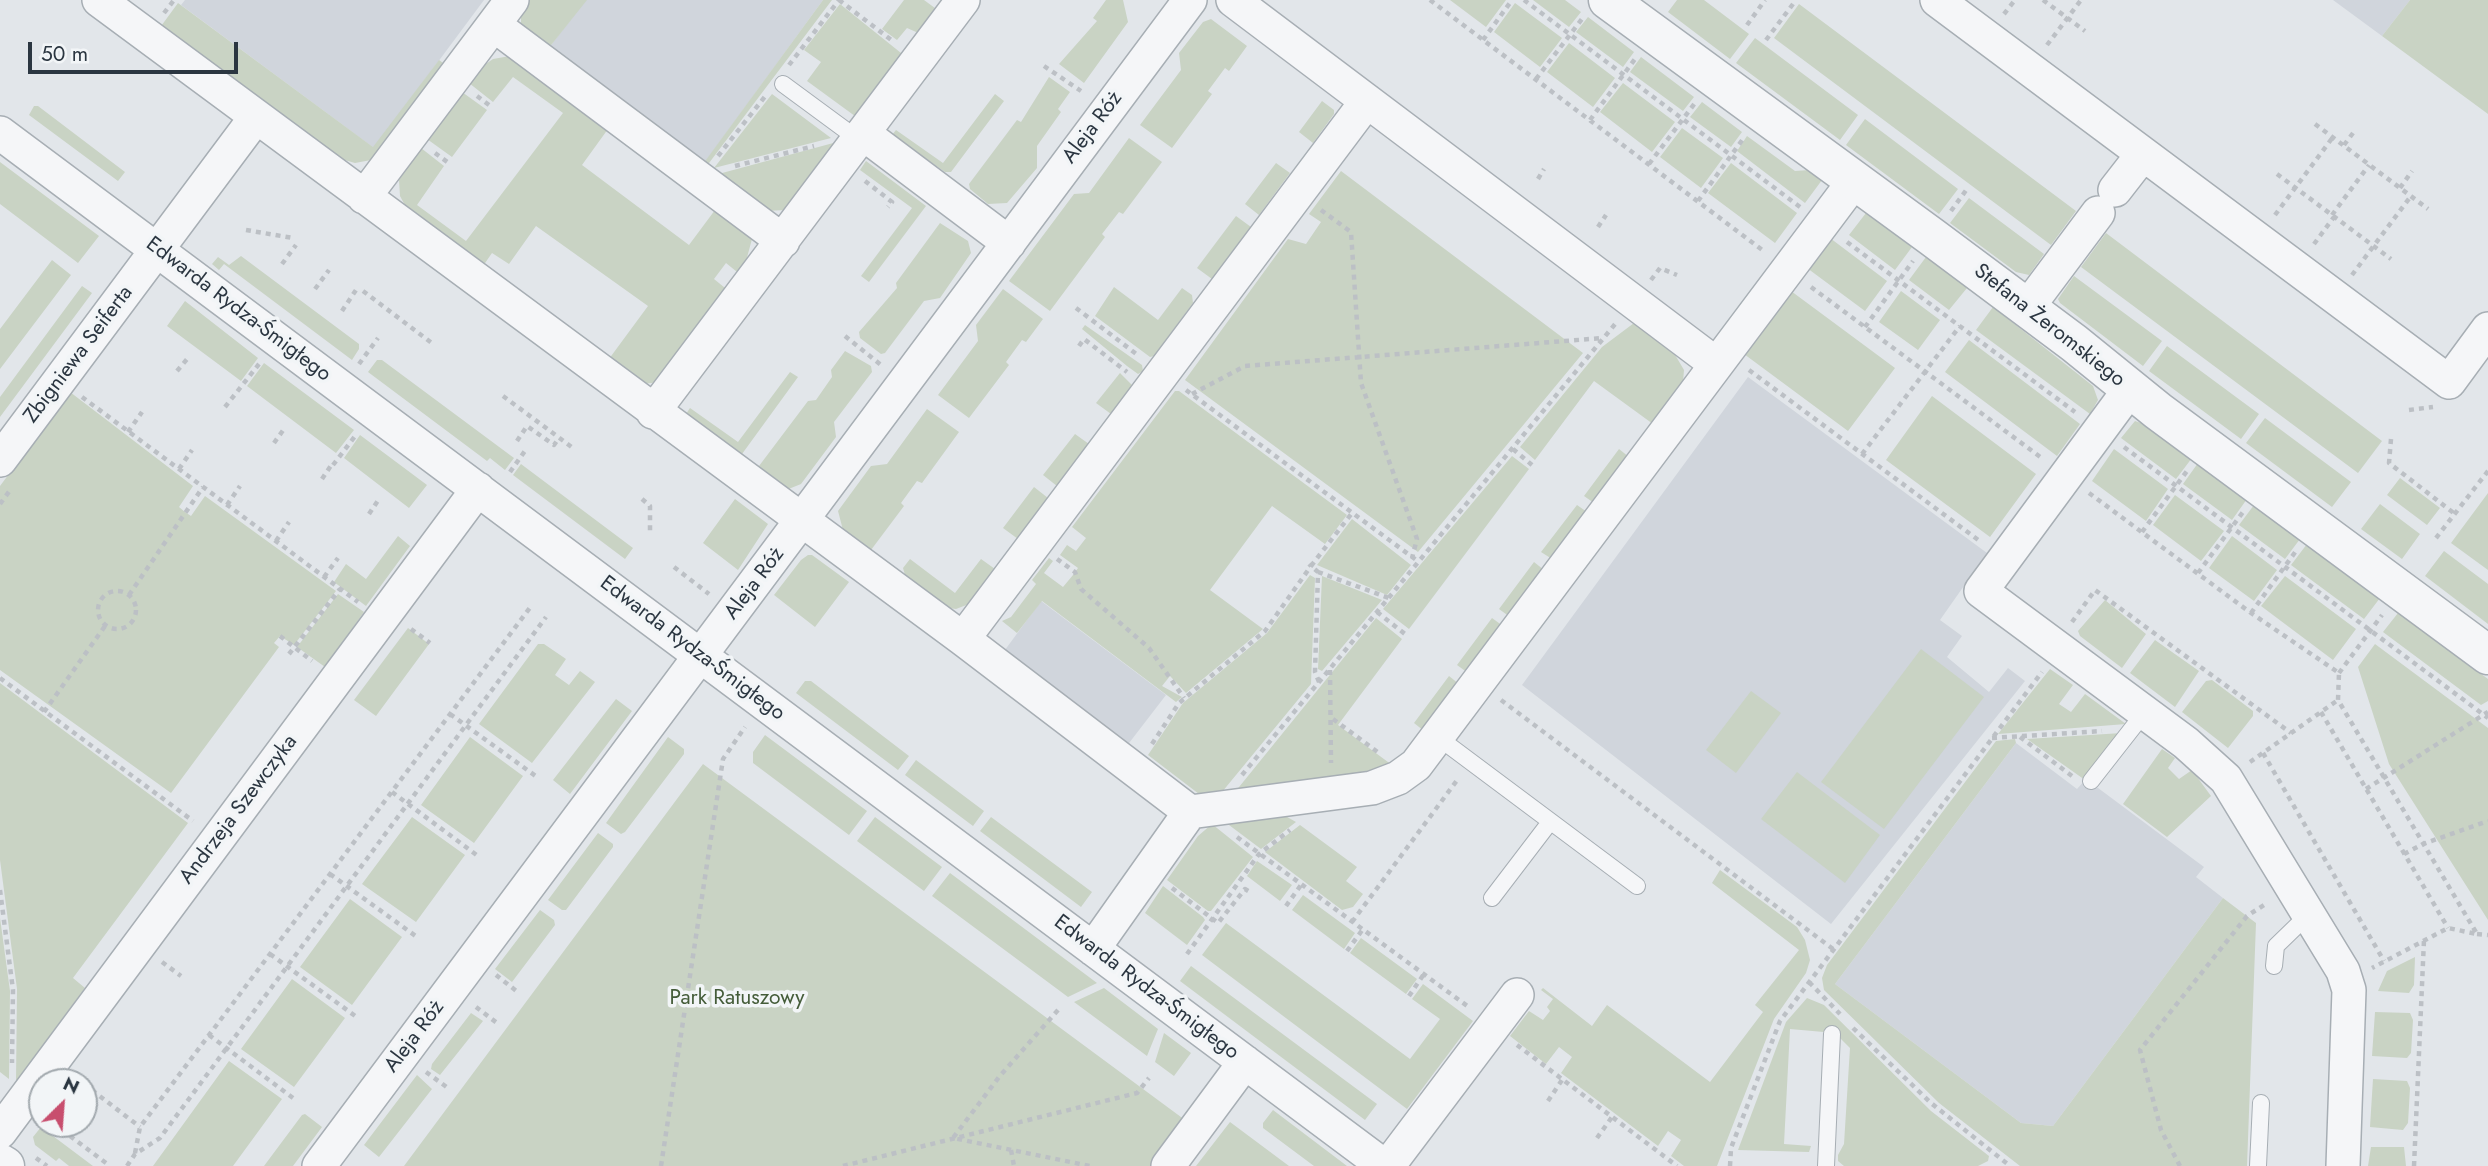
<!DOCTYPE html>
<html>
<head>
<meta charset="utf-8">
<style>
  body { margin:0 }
  #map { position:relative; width:2488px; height:1166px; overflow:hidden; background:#e2e6ea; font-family:Jost,sans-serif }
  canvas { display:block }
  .north { position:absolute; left:28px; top:1068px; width:70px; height:70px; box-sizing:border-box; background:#f2f5f7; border:2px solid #a2a9ae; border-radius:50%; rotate:25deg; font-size:19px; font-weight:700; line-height:28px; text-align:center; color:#2b3641 }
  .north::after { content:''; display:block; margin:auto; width:24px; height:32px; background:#c84e6e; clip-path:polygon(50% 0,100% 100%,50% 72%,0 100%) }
  .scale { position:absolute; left:28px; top:42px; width:210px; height:32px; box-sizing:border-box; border:4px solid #2b3641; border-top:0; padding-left:9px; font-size:21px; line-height:24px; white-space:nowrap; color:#2b3641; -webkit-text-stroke:5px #f2f5f7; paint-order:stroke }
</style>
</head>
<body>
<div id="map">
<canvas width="2488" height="1166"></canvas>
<div class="north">N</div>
<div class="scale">50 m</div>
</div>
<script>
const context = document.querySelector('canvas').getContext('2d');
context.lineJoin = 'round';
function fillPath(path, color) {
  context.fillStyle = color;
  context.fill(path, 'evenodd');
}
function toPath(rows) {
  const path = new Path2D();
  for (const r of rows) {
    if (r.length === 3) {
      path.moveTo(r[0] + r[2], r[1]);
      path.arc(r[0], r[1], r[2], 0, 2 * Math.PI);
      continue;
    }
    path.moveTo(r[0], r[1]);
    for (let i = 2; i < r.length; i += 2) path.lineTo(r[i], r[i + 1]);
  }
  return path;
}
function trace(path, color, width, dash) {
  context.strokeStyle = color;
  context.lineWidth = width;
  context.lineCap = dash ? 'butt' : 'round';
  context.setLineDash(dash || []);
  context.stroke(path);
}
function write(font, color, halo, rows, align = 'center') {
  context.font = font + ' Jost,sans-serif';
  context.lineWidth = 7;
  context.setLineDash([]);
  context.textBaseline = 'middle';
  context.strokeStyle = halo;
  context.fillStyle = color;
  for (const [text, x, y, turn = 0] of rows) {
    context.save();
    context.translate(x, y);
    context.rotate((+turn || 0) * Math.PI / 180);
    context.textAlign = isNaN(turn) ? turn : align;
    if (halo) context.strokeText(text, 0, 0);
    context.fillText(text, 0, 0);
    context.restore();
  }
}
fillPath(toPath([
  [185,0,484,0,374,148,181,5],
  [585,0,823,0,703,165,548,49],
  [2333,0,2410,0,2382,36],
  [1748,377,1987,553,1940,620,1962,636,1947,657,1989,692,2008,668,2025,681,1831,924,1522,685],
  [1041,601,1166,695,1126,747,1002,654],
  [2016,743,2077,789,2086,779,2204,867,2196,877,2223,898,2053,1126,2021,1123,1835,984]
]), '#d0d5dc');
fillPath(toPath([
  [530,0,587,0,548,49,521,25,521,13],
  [823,0,832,0,703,171,703,164],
  [904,0,924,0,939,11,923,35,907,28,897,40,882,29],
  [1106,0,1123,0,1128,22,1084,83,1059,64,1097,21,1093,18],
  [1450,0,1506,0,1486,27],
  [1533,0,1565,0,1581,12,1569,27],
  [1677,0,1704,0,1749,34,1730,59,1668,12],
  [2410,0,2488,0,2488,114,2382,36],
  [178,3,373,147,439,60,446,65,371,160,355,163,327,155,156,33],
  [1515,3,1562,38,1540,67,1494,32],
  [840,4,906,57,859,119,807,81,821,62,804,50],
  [1799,4,2076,211,2051,245,1774,38],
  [1588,17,1634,52,1623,67,1576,32],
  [1211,19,1247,46,1229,71,1225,68,1208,91,1212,94,1172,148,1140,125,1181,70,1179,53,1203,22],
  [1755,38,1858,115,1840,140,1736,63],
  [1569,43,1615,78,1593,107,1547,72],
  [510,56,608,129,582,165,689,245,715,210,752,239,742,276,726,263,714,279,730,292,660,382,643,384,606,363,648,306,536,226,509,264,492,253,483,266,407,209,400,196,399,180,421,148,444,166,417,205,466,241,563,113,513,77,493,102,469,83,480,68,493,59],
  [1641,57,1694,97,1683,111,1630,72],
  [1049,77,1070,92,1058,109,1061,112,1037,146,1037,168,1007,203,988,204,970,189,969,184,1017,120,1021,122],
  [1623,83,1675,122,1652,152,1600,112],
  [462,92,487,110,452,157,427,139],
  [772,94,831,138,714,168],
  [995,94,1004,101,951,172,945,172,892,135,896,130,943,163],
  [1322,101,1334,110,1334,114,1313,143,1299,132],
  [1702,102,1742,132,1731,147,1690,117],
  [34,106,38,106,125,172,118,181,29,115],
  [1865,119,1958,189,1939,214,1846,145],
  [1682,128,1723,158,1701,188,1660,157],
  [1747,136,1795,171,1810,170,1822,180,1805,203,1737,151],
  [1129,138,1162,162,1123,214,1119,212,1102,234,1105,237,1050,311,1009,281,1074,194,1089,193],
  [837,142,787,210,764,211,711,176],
  [866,161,926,206,869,282,861,276,912,208,860,170],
  [0,162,99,236,78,263,0,204],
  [1276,163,1290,173,1259,215,1245,204],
  [1731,163,1797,213,1775,243,1708,193],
  [1341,171,1583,353,1418,552,1185,380,1288,239,1306,244,1321,222,1309,214],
  [1969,198,2044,254,2029,275,2016,272,1950,223],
  [1866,213,1912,247,1895,270,1849,235],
  [1236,216,1251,227,1212,279,1197,268],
  [940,223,968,241,971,253,940,298,924,301,885,353,881,354,860,338,859,332,897,288,896,283],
  [2106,233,2382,441,2358,473,2081,267],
  [1830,238,1887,281,1865,311,1807,268],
  [241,256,359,344,359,349,352,360,224,264,219,270,212,264,218,257,229,265],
  [1926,257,1967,288,1949,310,1909,280],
  [52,260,71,275,0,369,0,329],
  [2074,276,2162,341,2143,366,2060,303,2058,299],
  [82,286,92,293,0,417,0,397],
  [1114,287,1158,320,1182,288,1192,295,1193,303,1154,356,1150,357,1095,316],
  [1003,289,1043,319,1026,342,1022,340,1006,362,1009,365,969,418,938,395,978,341,976,325],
  [1791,291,1895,368,1848,431,1744,354],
  [1901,291,1940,320,1918,350,1879,322],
  [185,301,258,358,241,381,167,326],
  [1993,307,2093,386,2098,400,2090,414,1976,330],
  [1634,323,1674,353,1684,370,1683,382,1653,424,1594,381,1535,460,1520,447,1602,347],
  [1085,325,1142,365,1143,371,1138,374,1127,366,1082,329],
  [1969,340,2080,424,2057,456,1945,372],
  [2167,346,2259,414,2241,439,2149,371],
  [845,351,871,366,872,372,834,422,836,437,801,484,786,490,759,470,759,466,808,401,816,400,832,377,831,370],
  [377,360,382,360,514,458,505,470,490,458,487,461,368,372],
  [264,363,354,430,336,453,247,386],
  [790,372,798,377,742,454,686,414,690,408,738,442],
  [1120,373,1132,385,1111,414,1096,403],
  [1175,391,1179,391,1347,515,1325,544,1272,506,1210,590,1263,629,1186,693,1170,676,1162,686,1182,697,1176,702,1042,601,1017,633,1002,621,1011,617,1036,584,1032,580,1049,558,1053,561,1044,573,1063,587,1073,575,1078,568,1060,555,1067,545,1076,551,1086,538,1072,527],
  [70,392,193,486,179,507,185,512,191,516,205,496,336,591,294,645,280,636,274,643,279,647,171,793,0,670,0,486],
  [1932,396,2036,474,1990,537,1886,460],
  [927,409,959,432,922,483,917,481,901,503,904,506,871,550,843,530,838,511,871,466,887,464],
  [2265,418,2351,482,2332,507,2246,443],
  [2135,421,2147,425,2192,458,2176,479,2121,438],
  [1075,434,1089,444,1057,486,1043,475],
  [360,435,427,485,409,508,344,458],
  [1619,449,1629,457,1594,503,1584,496],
  [2114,449,2168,489,2146,521,2092,481],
  [1512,456,1529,469,1409,629,1383,609],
  [2198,463,2247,499,2232,520,2183,484],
  [521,464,633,548,625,559,513,475],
  [2400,478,2440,508,2427,525,2387,495],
  [1034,487,1048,498,1018,539,1003,528],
  [2488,493,2488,570,2451,543],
  [2175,495,2224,531,2201,561,2153,525],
  [735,499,768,524,738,570,703,543],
  [2380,504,2420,534,2402,559,2361,529],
  [1577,505,1587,512,1552,559,1541,552],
  [2254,505,2300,539,2285,559,2239,525],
  [1352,519,1411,565,1387,595,1317,565],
  [398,536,410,546,366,606,334,582,346,564,366,579],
  [2232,536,2277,570,2254,601,2209,568],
  [2307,544,2380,598,2364,619,2291,565],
  [2444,551,2488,584,2488,624,2425,576],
  [808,555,812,555,849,582,815,627,774,595,801,560],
  [910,559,955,593,981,559,995,569,969,604,956,609,948,608,905,575,903,568],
  [1534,562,1544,570,1510,617,1499,609],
  [1310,575,1315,578,1311,684,1222,792,1199,794,1148,755,1183,703,1267,633],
  [1322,576,1382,600,1322,671,1318,669],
  [2285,576,2356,629,2333,660,2261,606],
  [338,594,364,612,325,667,297,647],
  [2105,600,2146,634,2122,668,2080,636,2078,631],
  [2398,613,2488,679,2488,701,2481,705,2383,632],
  [1376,618,1402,639,1338,725,1392,765,1383,770,1235,792],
  [1492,618,1503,626,1468,673,1457,665],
  [408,628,429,644,376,716,354,700],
  [2155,640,2199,671,2175,707,2130,673],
  [538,644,544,644,566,659,555,675,569,685,580,671,595,682,532,763,479,724],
  [2375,644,2488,728,2488,920,2389,764,2358,667],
  [1921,649,1984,697,1884,829,1821,782],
  [2050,669,2073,685,2059,704,2071,712,2085,694,2126,724,1998,734],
  [1449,676,1459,684,1424,731,1414,723],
  [2212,680,2253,711,2253,716,2228,748,2182,712,2206,681],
  [805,681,811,681,909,756,898,770,796,693],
  [0,683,188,823,73,978,85,988,16,1082,17,989,0,860],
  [1751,691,1781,713,1736,773,1706,750],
  [616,699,632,711,570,794,553,780],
  [2122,733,2085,780,2027,739],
  [765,735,867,811,849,835,753,763,753,752],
  [470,737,523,776,474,843,421,805],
  [668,737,684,749,684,754,625,832,621,834,606,823],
  [2015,739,2016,743,1835,984,2021,1123,2053,1126,2223,898,2256,923,2247,1166,2020,1166,1939,1103,1824,990,1822,978,1827,965,1996,741],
  [2162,749,2175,758,2168,768,2179,779,2192,770,2211,796,2167,837,2123,804],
  [916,760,984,811,973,826,905,775],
  [703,764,1185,1120,1151,1166,404,1166],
  [1797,772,1880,835,1845,883,1761,819],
  [1273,809,1296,822,1261,849,1217,816],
  [412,817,465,855,416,922,362,884],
  [875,817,942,867,924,891,857,841],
  [991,817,1092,892,1081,907,980,831],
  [1212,824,1253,857,1211,911,1208,911,1167,880,1198,836],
  [1300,825,1357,867,1346,881,1363,894,1353,907,1342,910,1265,852],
  [598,833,613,844,613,847,566,910,562,910,548,900],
  [1257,861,1292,885,1280,901,1247,876],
  [1720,870,1797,927,1805,940,1810,960,1806,973,1774,1019,1717,1166,1684,1166,1671,1156,1681,1140,1668,1131,1658,1146,1561,1073,1572,1057,1559,1047,1546,1064,1510,1036,1529,1011,1543,1020,1550,1011,1547,1007,1553,999,1541,990,1543,988,1592,1026,1607,1005,1710,1082,1763,1012,1755,1005,1799,950,1712,883],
  [950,873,1097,983,1068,997,932,896],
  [1163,886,1203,917,1205,920,1187,945,1145,913],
  [1303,895,1355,933,1344,949,1292,910],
  [350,899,402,937,352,1005,300,967],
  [540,910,554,920,555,925,512,982,495,969],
  [0,918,10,991,9,1079,0,1072],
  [1226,923,1410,1059,1440,1019,1412,999,1423,984,1473,1021,1407,1109,1202,955],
  [1361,938,1417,979,1406,994,1350,953],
  [2415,957,2414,985,2409,993,2378,991,2387,971],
  [1191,966,1377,1104,1365,1120,1180,981],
  [292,979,345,1018,294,1087,241,1049],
  [1104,988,1158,1029,1147,1056,1074,1002],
  [1807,998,1824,1005,1931,1111,1989,1156,1988,1161,1978,1166,1844,1166,1838,1161,1838,1155,1844,1144,1850,1048,1835,1033,1790,1029,1784,1144,1811,1146,1809,1152,1738,1150,1786,1022],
  [2375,1012,2410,1013,2413,1020,2411,1053,2407,1058,2372,1056],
  [471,1013,483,1021,440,1075,431,1069,432,1064],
  [1164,1033,1191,1053,1174,1076,1155,1062],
  [229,1061,282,1099,233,1166,153,1166],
  [417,1075,432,1089,379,1157,364,1145],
  [2373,1079,2407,1081,2410,1088,2408,1123,2403,1130,2370,1127],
  [1273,1110,1347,1166,1314,1166,1263,1128,1263,1123],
  [305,1114,322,1127,293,1166,264,1166,302,1115],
  [1230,1122,1289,1166,1196,1166],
  [41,1127,93,1166,69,1166,59,1158,56,1161,35,1145,33,1137],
  [2371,1147,2404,1147,2406,1166,2368,1166]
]), '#c9d3c4');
const service = toPath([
  [783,84,859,140],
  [1439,738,1637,886],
  [2091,781,2145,712],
  [1492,898,1550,822],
  [2274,966,2276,946,2308,915],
  [1826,1166,1832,1034],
  [2258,1166,2261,1103]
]);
const minor = toPath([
  [99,0,963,639,1190,812,1372,788,1398,778,1416,765,1855,180],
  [1233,0,1716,364],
  [1937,0,2449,382,2488,329],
  [494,25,783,241],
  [0,133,1384,1166],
  [864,134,1009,243],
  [2115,190,2143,154],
  [364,197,512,0],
  [2027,308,2098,213],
  [2130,389,1981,591,2186,743,2226,779,2343,971,2349,990,2343,1166],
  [653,412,963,0],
  [0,460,256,117],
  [963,639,1367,101],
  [1093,949,1190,812],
  [0,1132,478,489],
  [319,1166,1190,0],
  [1168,1166,1245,1062],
  [1388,1166,1517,995]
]);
const tertiary = toPath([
  [1608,0,1932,237,2074,343,2158,411,2488,655],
  [0,1163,5,1166]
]);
trace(service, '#a7aeb4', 18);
trace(minor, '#a7aeb4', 36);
trace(tertiary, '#a7aeb4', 41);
trace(toPath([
  [839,0,894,42],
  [1430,0,1765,252],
  [1524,0,1800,207],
  [2043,0,2085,31],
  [164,13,174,0],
  [2004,14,2015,0],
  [1747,25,1765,0],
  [1483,40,1512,0],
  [1766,40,1796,0],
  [2047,45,2081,0],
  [789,65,839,0],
  [1044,66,1081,91],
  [1536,79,1582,19],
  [477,96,493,108],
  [1590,120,1635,59],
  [2315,124,2428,209],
  [2344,145,2356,129],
  [435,153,450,164],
  [718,156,767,94],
  [1649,164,1695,103],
  [735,166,814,146],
  [2277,174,2391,259],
  [1538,179,1544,169],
  [865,181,892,202,888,207],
  [2400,188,2412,171],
  [1698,201,1743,139],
  [1321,210,1351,232,1361,383,1417,539,1412,558],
  [1951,211,1967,189],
  [2275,215,2333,137],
  [2332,215,2369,165],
  [1598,227,1606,215],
  [246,230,293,238],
  [1847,242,2075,412],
  [2314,244,2334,217],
  [282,264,296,245],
  [2352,275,2411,196],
  [1651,280,1660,268,1677,275],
  [1811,287,2043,459],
  [315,289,329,270],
  [363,291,433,344],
  [1076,308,1139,356],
  [342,311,356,290],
  [1865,327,1913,261],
  [845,336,881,365],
  [1079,346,1084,339,1127,372],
  [359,364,378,338],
  [1749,370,1981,542],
  [177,371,188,358],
  [1186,390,1419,562],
  [1192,394,1245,366,1603,338],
  [503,396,573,448],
  [82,397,358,602],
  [225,407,259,364],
  [2409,410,2433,407],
  [128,432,142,412],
  [2391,439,2389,463,2455,514],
  [517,441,527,426,554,445,559,438],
  [274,443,284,429],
  [2124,447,2488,718],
  [1513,449,1532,465],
  [1862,454,1960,326],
  [333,465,356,435],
  [179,469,192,450],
  [510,472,527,448],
  [322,479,332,464],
  [2089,493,2251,613,2339,673,2338,700,2477,934,2448,928,2372,968],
  [642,499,650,506,650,531],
  [0,504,11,489],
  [227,505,240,486],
  [369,514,379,499],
  [2142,532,2187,471],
  [2436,538,2488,471],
  [276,541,289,522],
  [1057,559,1075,572,1081,589,1149,648,1184,698],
  [674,567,709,594],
  [1318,572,1389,598],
  [2198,573,2243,512],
  [324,577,338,558],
  [117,610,19],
  [129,595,203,487],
  [1377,612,1405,634],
  [2251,613,2296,551],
  [2072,622,2095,590,2291,733],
  [411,629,430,643],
  [280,636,312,661],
  [289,654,340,589],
  [1330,670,1331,763],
  [2339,673,2382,615],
  [0,678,193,821],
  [1319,682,1315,672,1318,572,1311,566,1352,513],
  [1501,700,1833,949],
  [44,712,105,626],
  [2321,712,2448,928],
  [450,714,537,777],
  [1333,719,1379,753],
  [2020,737,2072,776],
  [1992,738,2102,731],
  [1152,744,1179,703,1265,631,1311,566,1309,564],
  [2263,753,2384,961],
  [2250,762,2338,700],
  [1242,775,1616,323],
  [2366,789,2488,712],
  [392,792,478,856],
  [1237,837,1470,1008],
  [2404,854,2423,844,2488,821],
  [330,874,417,937],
  [1172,888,1218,923,1245,889,1250,892],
  [0,890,13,990,12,1063],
  [1286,906,1301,885],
  [1352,922,1458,779],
  [2477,934,2488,935],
  [1347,951,1363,929],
  [270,954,358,1018],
  [1187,954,1259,854,1290,830],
  [162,962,181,976],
  [496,975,519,993],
  [1809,982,1840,1014],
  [1409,996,1424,974],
  [476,1007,497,1023],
  [1058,1010,999,1077,953,1138,1090,1166],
  [1853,1028,1931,1103,2010,1166],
  [209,1035,297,1101],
  [1517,1045,1677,1166],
  [426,1072,448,1088],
  [84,1084,140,1127],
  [1548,1101,1562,1080],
  [54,1124,110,1166],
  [1597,1138,1612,1117],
  [1011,1150,1014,1166],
  [135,1153,140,1127,532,605],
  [36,1158,47,1166],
  [127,1166,135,1154,160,1138,546,617],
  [661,1166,723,759,745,727],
  [843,1166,1137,1093,1149,1078],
  [1730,1166,1731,1148,1780,1021,2042,672],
  [2180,1166,2161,1130,2140,1050,2247,916,2267,903],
  [2414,1166,2424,940]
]), '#bcc0c5', 4.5, [5, 5]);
trace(service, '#f5f6f8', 16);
trace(minor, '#f5f6f8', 33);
trace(tertiary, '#f5f6f8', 38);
write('21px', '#2b3641', '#f2f5f7', [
  ["Aleja Róż",1093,128,-53],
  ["Edwarda Rydza-Śmigłego",238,310,37],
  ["Stefana Żeromskiego",2049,326,38],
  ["Zbigniewa Seiferta",79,355,-53],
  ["Aleja Róż",755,584,-53],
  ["Edwarda Rydza-Śmigłego",692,649,37],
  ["Andrzeja Szewczyka",239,810,-53],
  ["Edwarda Rydza-Śmigłego",1146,988,37],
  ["Aleja Róż",415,1037,-53]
]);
write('21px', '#445c39', '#f2f5f7', [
  ["Park Ratuszowy",737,999]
]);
</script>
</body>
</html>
